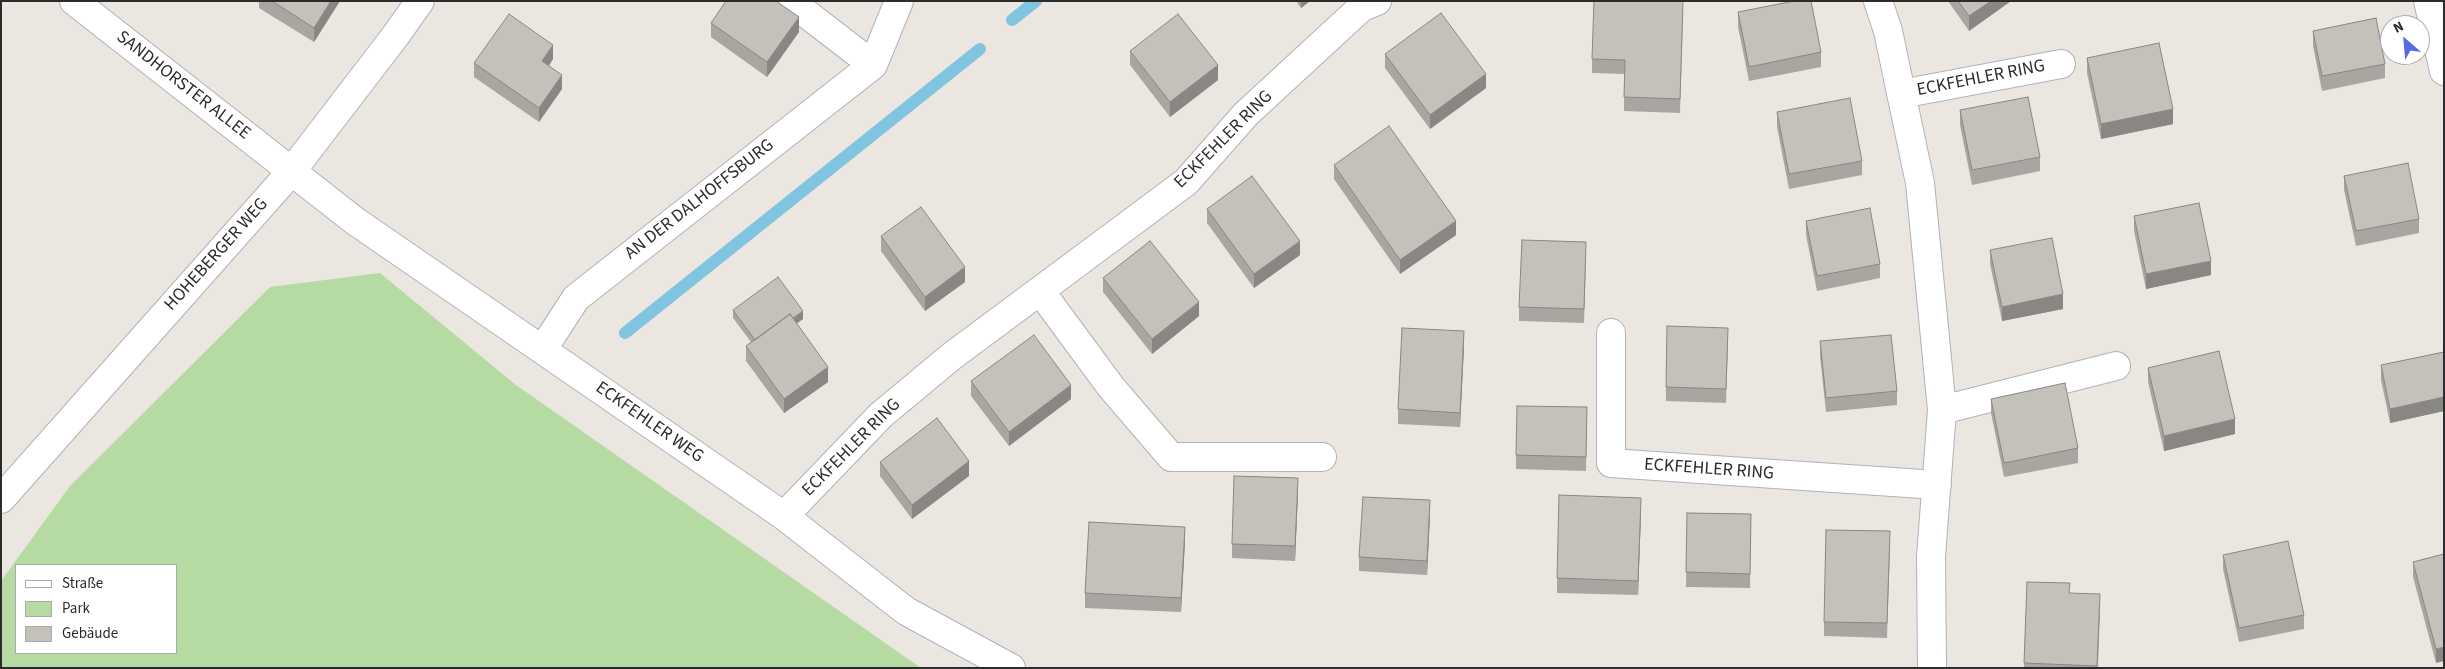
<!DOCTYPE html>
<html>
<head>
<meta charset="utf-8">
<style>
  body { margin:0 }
  #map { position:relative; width:2445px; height:669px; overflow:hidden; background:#ebe7e0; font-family:"Source Sans 3",sans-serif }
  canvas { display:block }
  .frame { position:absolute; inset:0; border:2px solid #2c2c2c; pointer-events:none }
  .legend { position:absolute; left:15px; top:564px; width:162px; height:90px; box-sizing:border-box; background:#fff; border:1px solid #ababab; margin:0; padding:6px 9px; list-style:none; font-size:15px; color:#2c2c2c }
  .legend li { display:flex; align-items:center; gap:10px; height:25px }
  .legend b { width:25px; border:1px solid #ababab }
  .north { position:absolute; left:2380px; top:15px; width:50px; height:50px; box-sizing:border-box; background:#fff; border:1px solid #ababab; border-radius:50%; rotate:333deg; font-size:14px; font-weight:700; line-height:20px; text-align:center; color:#2c2c2c }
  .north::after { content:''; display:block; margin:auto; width:18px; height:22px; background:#546be4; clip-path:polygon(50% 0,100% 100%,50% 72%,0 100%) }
</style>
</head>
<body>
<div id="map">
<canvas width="2445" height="669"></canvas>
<div class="frame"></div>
<ul class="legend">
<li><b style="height:6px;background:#fff"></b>Straße</li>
<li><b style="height:14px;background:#b5dba3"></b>Park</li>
<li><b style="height:14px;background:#c4c1bb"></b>Gebäude</li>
</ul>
<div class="north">N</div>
</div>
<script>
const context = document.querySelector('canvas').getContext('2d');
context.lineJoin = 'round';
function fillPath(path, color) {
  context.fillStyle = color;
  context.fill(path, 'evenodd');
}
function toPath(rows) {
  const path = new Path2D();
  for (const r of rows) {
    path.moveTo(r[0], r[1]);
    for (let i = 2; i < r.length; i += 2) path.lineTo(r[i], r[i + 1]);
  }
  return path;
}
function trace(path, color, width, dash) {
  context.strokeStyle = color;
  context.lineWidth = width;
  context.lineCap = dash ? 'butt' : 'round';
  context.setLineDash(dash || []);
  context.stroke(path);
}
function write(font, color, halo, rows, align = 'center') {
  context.font = font + ' "Source Sans 3",sans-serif';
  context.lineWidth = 4.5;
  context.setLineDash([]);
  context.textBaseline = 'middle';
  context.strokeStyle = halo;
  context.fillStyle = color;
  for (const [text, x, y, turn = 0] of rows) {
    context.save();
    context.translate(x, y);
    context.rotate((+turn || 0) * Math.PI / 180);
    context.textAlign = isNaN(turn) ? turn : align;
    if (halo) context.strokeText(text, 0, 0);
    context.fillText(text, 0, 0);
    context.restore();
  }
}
fillPath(toPath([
  [380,273,516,385,921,668,1,668,1,581,70,486,270,287],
  [16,565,176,565,176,653,16,653]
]), '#b5dba3');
trace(toPath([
  [1012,20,1036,1],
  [625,333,980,49]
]), '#80c4e0', 12);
const street = toPath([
  [74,1,355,221,784,516,906,611,1011,668],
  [790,1,873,65],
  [1878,1,1888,31,1920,183,1942,410,1931,557,1932,668],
  [2428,1,2444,71],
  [1901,94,2061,64],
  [1041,292,1111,387,1171,457,1322,457],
  [1611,333,1611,463,1937,485],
  [543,349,576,298,873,65,899,1],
  [1942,410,2116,366],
  [784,516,881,415,952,356,1186,182,1246,114,1362,7,1377,1]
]);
const secondary = toPath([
  [1,499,291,172,396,35,420,1]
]);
trace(street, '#b0b1ba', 30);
trace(secondary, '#b0b1ba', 30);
trace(street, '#fff', 28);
trace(secondary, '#fff', 28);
fillPath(toPath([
  [259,1,340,1,314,42,259,8],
  [1296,1,1310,1,1301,8],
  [1948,1,2011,1,1969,31],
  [1738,12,1821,52,1821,67,1749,81,1738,27],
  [1683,13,1680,113,1624,111,1624,74,1592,73,1592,59],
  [711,23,799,32,767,77,711,37],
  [2313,31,2385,64,2385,78,2322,91,2313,46],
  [1130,51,1218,80,1170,117,1130,65],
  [1385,54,1486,88,1430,129,1385,68],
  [2087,58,2173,124,2101,139,2087,73],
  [553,59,549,66,562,89,539,122,474,77,474,63],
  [1960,110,2040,157,2040,171,1972,185,1960,125],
  [1777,112,1862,161,1862,175,1789,189,1777,127],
  [1334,165,1456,235,1400,274,1334,179],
  [2344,176,2419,219,2419,233,2356,246,2344,190],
  [1207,209,1300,255,1254,288,1207,223],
  [2134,216,2211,275,2146,289,2134,231],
  [1806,221,1880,264,1880,278,1817,291,1806,235],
  [881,236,965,282,925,311,881,251],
  [1990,250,2063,309,2002,321,1990,264],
  [1586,257,1584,323,1519,321,1519,307],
  [1103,278,1199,316,1152,354,1103,292],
  [733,310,803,319,797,323,828,382,784,413,746,361,746,346,751,342,733,318],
  [1820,341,1897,391,1897,405,1826,412,1820,356],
  [1728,342,1726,403,1666,401,1666,387],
  [1464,346,1460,427,1398,424,1398,409],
  [2444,352,2444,411,2390,423,2381,380,2381,365],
  [2148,368,2235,434,2164,451,2148,382],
  [971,381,1071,399,1009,446,971,396],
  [1991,399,2078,448,2078,463,2004,477,1991,413],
  [1587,407,1586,471,1516,469,1516,455],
  [880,462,969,476,912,519,880,476],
  [1298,493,1295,561,1232,558,1232,544],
  [1641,513,1638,595,1557,593,1557,578],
  [1687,513,1751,514,1750,588,1686,587],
  [1430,515,1427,575,1359,571,1359,557],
  [1185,541,1181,612,1085,608,1085,593],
  [1890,546,1887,638,1824,636,1824,622],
  [2444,554,2436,663,2413,577,2413,562],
  [2223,555,2304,615,2304,629,2239,642,2223,569],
  [2027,582,2070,593,2100,608,2098,668,2024,668]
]), '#a9a6a1');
fillPath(toPath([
  [331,1,340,1,314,42,314,28],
  [1301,1,1310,1,1301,8],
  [1991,1,2011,1,1969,31,1969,16],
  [799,17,799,32,767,77,767,62],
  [553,45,553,59,542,75,542,61],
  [1218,65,1218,80,1170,117,1170,102],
  [1486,74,1486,88,1430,129,1430,115],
  [562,75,562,89,539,122,539,108],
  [2173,109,2173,124,2101,139,2101,124],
  [1456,221,1456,235,1400,274,1400,260],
  [1300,241,1300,255,1254,288,1254,274],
  [2211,261,2211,275,2146,289,2146,274],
  [965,267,965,282,925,311,925,297],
  [2063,294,2063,309,2002,321,2002,307],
  [1199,302,1199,316,1152,354,1152,339],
  [803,311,803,319,758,352,758,344],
  [1464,331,1464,346,1460,427,1460,413],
  [828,367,828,382,784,413,784,399],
  [1071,385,1071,399,1009,446,1009,432],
  [2444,397,2444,411,2390,423,2390,409],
  [2235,419,2235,434,2164,451,2164,436],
  [969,461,969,476,912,519,912,505],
  [1298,478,1298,493,1295,561,1295,546],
  [1641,498,1641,513,1638,595,1638,581],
  [1430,500,1430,515,1427,575,1427,561],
  [1185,527,1185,541,1181,612,1181,598],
  [2100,594,2100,608,2097,668],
  [2444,647,2444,661,2436,663,2436,649]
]), '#898783');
const building = toPath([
  [272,1,331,1,314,28,272,1],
  [726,1,776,1,799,17,767,62,711,23,726,1],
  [1594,1,1683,1,1680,99,1624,97,1625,60,1592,59,1594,1],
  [1794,1,1811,1,1821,52,1749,67,1738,12,1794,1],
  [1958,1,1991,1,1969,16,1958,1],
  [1441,13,1486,74,1430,115,1385,54,1441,13],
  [509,14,553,45,542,61,562,75,539,108,474,63,509,14],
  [1178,14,1218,65,1170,102,1130,51,1178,14],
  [2376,18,2385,64,2322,76,2313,31,2376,18],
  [2159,43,2173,109,2101,124,2087,58,2159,43],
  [2028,97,2040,157,1972,170,1960,110,2028,97],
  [1850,98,1862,161,1789,174,1777,112,1850,98],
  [1389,126,1456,221,1400,260,1334,165,1389,126],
  [2408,163,2419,219,2356,231,2344,176,2408,163],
  [1252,176,1300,241,1254,274,1207,209,1252,176],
  [2199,203,2211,261,2146,274,2134,216,2199,203],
  [921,207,965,267,925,297,881,236,921,207],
  [1870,208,1880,264,1817,276,1806,221,1870,208],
  [2052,238,2063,294,2002,307,1990,250,2052,238],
  [1522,240,1586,242,1584,309,1519,307,1522,240],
  [1150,241,1199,302,1152,339,1103,278,1150,241],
  [778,277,803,311,793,318,790,314,755,340,733,310,778,277],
  [790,314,828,367,784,399,746,346,790,314],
  [1667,326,1728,328,1726,389,1666,387,1667,326],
  [1402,328,1464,331,1460,413,1398,409,1402,328],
  [1034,335,1071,385,1009,432,971,381,1034,335],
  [1891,335,1897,391,1826,398,1820,341,1891,335],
  [2219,351,2235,419,2164,436,2148,368,2219,351],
  [2444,352,2444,397,2390,409,2381,365,2444,352],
  [2065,383,2078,448,2004,463,1991,399,2065,383],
  [1517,406,1587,407,1586,457,1516,455,1517,406],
  [937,418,969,461,912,505,880,462,937,418],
  [1234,476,1298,478,1295,546,1232,544,1234,476],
  [1559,495,1641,498,1638,581,1557,578,1559,495],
  [1363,497,1430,500,1427,561,1359,557,1363,497],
  [1687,513,1751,514,1750,574,1686,572,1687,513],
  [1089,522,1185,527,1181,598,1085,593,1089,522],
  [1826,530,1890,531,1887,623,1824,622,1826,530],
  [2288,541,2304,615,2239,628,2223,555,2288,541],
  [2444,554,2444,647,2436,649,2413,562,2444,554],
  [2027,582,2070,583,2069,593,2100,594,2097,666,2024,663,2027,582]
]);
fillPath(building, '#c4c1bb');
trace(building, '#898783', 1);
write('18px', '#2c2c2c', '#fff', [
  ["ECKFEHLER RING",1981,79,-11],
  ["SANDHORSTER ALLEE",183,86,38],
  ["ECKFEHLER RING",1224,140,-45],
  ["AN DER DALHOFFSBURG",700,200,-38],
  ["HOHEBERGER WEG",217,255,-48],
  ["ECKFEHLER WEG",649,423,35],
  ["ECKFEHLER RING",852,448,-45],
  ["ECKFEHLER RING",1709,470,4]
]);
</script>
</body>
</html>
